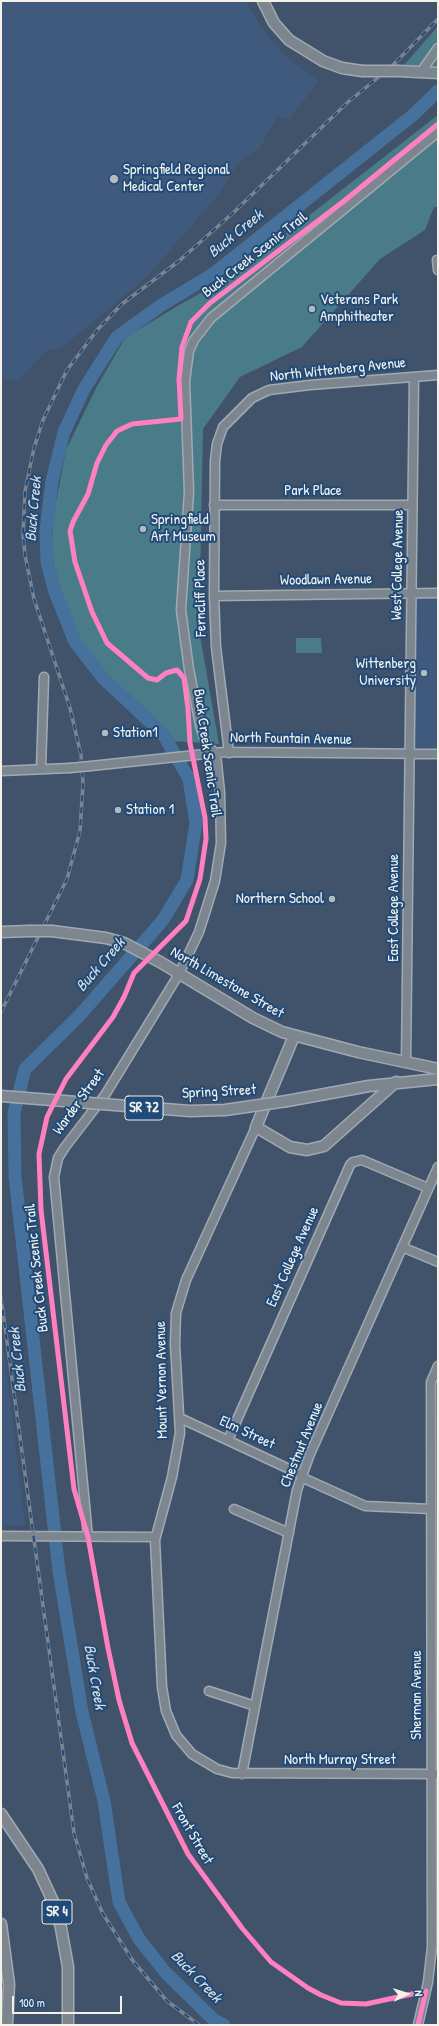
<!DOCTYPE html>
<html>
<head>
<meta charset="utf-8">
<style>
  body { margin:0 }
  #map { position:relative; width:439px; height:2026px; overflow:hidden; background:#40536b; font-family:"Patrick Hand",sans-serif }
  canvas { display:block }
  .frame { position:absolute; inset:0; border:2px solid #f4f1e8; pointer-events:none }
  .north { position:absolute; left:387px; top:1974px; width:40px; height:40px; -webkit-text-stroke:3px #1f4a7a; paint-order:stroke; rotate:86deg; font-size:11px; font-weight:700; line-height:16px; text-align:center; color:#f4f1e8 }
  .north::after { content:''; display:block; margin:auto; width:14px; height:18px; background:#f4f1e8; clip-path:polygon(50% 0,100% 100%,50% 72%,0 100%) }
  .scale { position:absolute; left:12px; top:1996px; width:110px; height:18px; box-sizing:border-box; border:2px solid #f4f1e8; border-top:0; padding-left:5px; font-size:12px; line-height:14px; white-space:nowrap; color:#f4f1e8; -webkit-text-stroke:3px #1f4a7a; paint-order:stroke }
</style>
</head>
<body>
<div id="map">
<canvas width="439" height="2026"></canvas>
<div class="frame"></div>
<div class="north">N</div>
<div class="scale">100 m</div>
</div>
<script>
const context = document.querySelector('canvas').getContext('2d');
context.lineJoin = 'round';
function fillPath(path, color) {
  context.fillStyle = color;
  context.fill(path, 'evenodd');
}
function toPath(rows) {
  const path = new Path2D();
  for (const r of rows) {
    path.moveTo(r[0], r[1]);
    for (let i = 2; i < r.length; i += 2) path.lineTo(r[i], r[i + 1]);
  }
  return path;
}
function trace(path, color, width, dash) {
  context.strokeStyle = color;
  context.lineWidth = width;
  context.lineCap = dash ? 'butt' : 'round';
  context.setLineDash(dash || []);
  context.stroke(path);
}
function write(font, color, halo, rows, align = 'center') {
  context.font = font + ' "Patrick Hand",sans-serif';
  context.lineWidth = 4;
  context.setLineDash([]);
  context.textBaseline = 'middle';
  context.strokeStyle = halo;
  context.fillStyle = color;
  for (const [text, x, y, turn = 0] of rows) {
    context.save();
    context.translate(x, y);
    context.rotate((+turn || 0) * Math.PI / 180);
    context.textAlign = isNaN(turn) ? turn : align;
    if (halo) context.strokeText(text, 0, 0);
    context.fillText(text, 0, 0);
    context.restore();
  }
}
fillPath(toPath([
  [1,1,246,1,260,26,286,57,319,81,288,120,277,117,259,149,237,164,219,194,146,278,61,348,45,351,19,381,1,379],
  [411,593,438,593,438,755,409,754],
  [1,1326,25,1526,1,1525]
]), '#405a7e');
fillPath(toPath([
  [438,26,438,73,399,71],
  [438,115,438,207,434,207,425,230,380,259,302,347,240,377,203,429,199,630,219,744,173,741,160,723,107,674,80,641,59,584,52,555,53,518,66,450,96,388,125,338,179,305,230,277],
  [296,638,321,638,322,653,296,653]
]), '#4a7b89');
trace(toPath([
  [224,2025,214,2020,166,1973,139,1939,119,1902,104,1801,82,1712,59,1571,15,1177,14,1113,25,1069,79,1016,163,920,187,880,196,823,189,779,163,734,103,678,75,642,55,592,47,562,46,531,52,481,64,432,84,389,117,337,160,306,213,274,413,115,438,91]
]), '#45719c', 13);
const minor = toPath([
  [421,72,438,48],
  [437,260,438,270],
  [214,505,412,505],
  [214,596,438,593],
  [229,753,216,647,214,596,215,461,217,444,223,427,252,398,269,390,310,385,438,375],
  [216,754,206,744,200,725,189,669,181,610,189,492,185,381,189,351,194,340,211,318,438,132],
  [91,766,224,752,438,754],
  [41,769,44,677],
  [1,771,70,768],
  [406,1062,414,377],
  [256,1127,186,1280,176,1313,175,1344,180,1433,172,1477,155,1540,162,1687,166,1711,176,1735,192,1754,217,1769,232,1773,438,1774],
  [402,1247,438,1262],
  [180,1418,302,1475],
  [228,1440,350,1165,353,1162,362,1160,428,1188],
  [301,1477,365,1506,431,1509],
  [234,1509,289,1533],
  [1,1536,155,1537],
  [88,1537,54,1177,58,1158,65,1147,105,1095,179,974,199,932,215,881,221,843,220,792,216,754],
  [209,1691,255,1706],
  [242,1774,297,1490,310,1454,438,1167],
  [418,2025,428,1982,432,1947,431,1382,438,1366]
]);
const major = toPath([
  [263,1,274,23,289,40,323,61,342,68,362,71],
  [399,71,438,73],
  [52,931,106,938,124,943,160,962,253,1018,282,1032,358,1052,438,1069],
  [1,932,29,931],
  [294,1036,256,1127,290,1147,307,1150,324,1146,396,1082],
  [287,1101,369,1086,438,1079],
  [1,1814,38,1869,56,1908,61,1928,68,1967,68,2025],
  [1,1924,9,1984,7,2025]
]);
trace(minor, '#a1a9b2', 11);
trace(major, '#a1a9b2', 13);
trace(minor, '#7d868e', 8);
trace(major, '#7d868e', 10);
const rail = toPath([
  [1,1012,67,879,80,831,83,784,81,755,70,708,34,599,25,555,23,535,25,491,34,448,43,420,67,370,98,329,122,304,179,261,234,212,348,102,390,68,438,19],
  [1,1298,74,1833,87,1878,103,1914,133,1961,167,2001,199,2025]
]);
trace(rail, '#7a8490', 3.5);
trace(rail, '#1f4a7a', 2, [6]);
const minorBridge = toPath([
  [70,768,91,766]
]);
const majorBridge = toPath([
  [362,71,399,71],
  [29,931,52,931],
  [1,1096,190,1111,225,1110,287,1101]
]);
trace(minorBridge, '#a1a9b2', 11, []);
trace(majorBridge, '#a1a9b2', 13, []);
trace(minorBridge, '#7d868e', 8);
trace(majorBridge, '#7d868e', 10);
trace(toPath([
  [418,2025,426,1991,366,2004,341,2003,321,1995,308,1988,271,1962,242,1928,188,1854,132,1743,119,1700,108,1648,88,1537,74,1489,41,1210,39,1154,47,1117,66,1079,113,1017,124,997,134,973,186,921,200,879,206,839,205,818,190,743,188,709,184,678,177,670,166,673,157,680,148,678,107,643,92,612,75,562,70,531,73,522,88,494,97,463,106,445,117,431,132,424,181,419,179,379,182,347,191,322,210,303,344,201,438,124]
]), '#ff80c0', 5);
for (const [x, y, r, color] of [
  [114,179,5,"#b5babc"],
  [312,309,4,"#b5babc"],
  [143,529,4,"#b5babc"],
  [424,673,4,"#b5babc"],
  [105,733,4,"#b5babc"],
  [118,810,4,"#b5babc"],
  [332,899,4,"#b5babc"]
]) {
  const dot = new Path2D();
  dot.arc(x, y, r, 0, 2 * Math.PI);
  context.fillStyle = color;
  context.fill(dot);
  trace(dot, '#1f4a7a', 1.5);
}
for (const [x, y, w] of [
  [144,1108,38],
  [57,1912,30]
]) {
  const box = new Path2D();
  box.roundRect(x - w / 2, y - 12, w, 24, 3);
  context.fillStyle = '#1f4a7a';
  context.fill(box);
  trace(box, '#f4f1e8', 1);
}
write('bold 14px', '#f4f1e8', null, [
  ["SR 72",144,1108],
  ["SR 4",57,1912]
]);
write('15px', '#f4f1e8', '#1f4a7a', [
  ["Springfield Regional",123,170],
  ["Medical Center",123,187],
  ["Veterans Park",320,300],
  ["Amphitheater",320,317],
  ["Springfield",151,520],
  ["Art Museum",151,537],
  ["Wittenberg",416,664,"right"],
  ["University",416,681,"right"],
  ["Station1",113,733],
  ["Station 1",126,810],
  ["Northern School",324,899,"right"]
], 'left');
write('15px', '#f4f1e8', '#1f4a7a', [
  ["Buck Creek Scenic Trail",255,255,-38],
  ["North Wittenberg Avenue",338,370,-6],
  ["Park Place",313,491],
  ["West College Avenue",398,565,-89],
  ["Woodlawn Avenue",326,580,-1],
  ["Ferncliff Place",201,598,-91],
  ["North Fountain Avenue",291,739,1],
  ["Buck Creek Scenic Trail",207,753,82],
  ["East College Avenue",394,908,-90],
  ["North Limestone Street",227,983,30],
  ["Spring Street",219,1092,-3],
  ["Warder Street",79,1102,-54],
  ["East College Avenue",293,1257,-66],
  ["Buck Creek Scenic Trail",37,1268,-96],
  ["Mount Vernon Avenue",162,1380,-91],
  ["Elm Street",247,1433,25],
  ["Chestnut Avenue",302,1445,-68],
  ["Sherman Avenue",417,1695,-90],
  ["North Murray Street",340,1760],
  ["Front Street",192,1834,60]
]);
write('italic 16px', '#dadedd', '#1f4a7a', [
  ["Buck Creek",236,234,-39],
  ["Buck Creek",34,509,-85],
  ["Buck Creek",101,965,-49],
  ["Buck Creek",18,1360,-96],
  ["Buck Creek",94,1677,80],
  ["Buck Creek",196,1977,46]
]);
</script>
</body>
</html>
